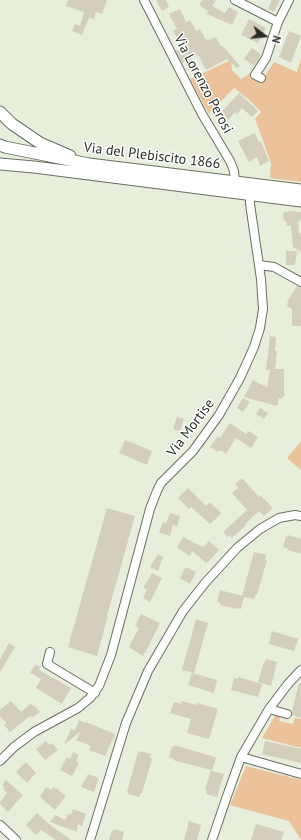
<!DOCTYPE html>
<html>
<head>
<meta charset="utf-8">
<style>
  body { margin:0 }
  #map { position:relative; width:301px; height:840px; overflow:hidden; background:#e7eedc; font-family:"PT Sans",sans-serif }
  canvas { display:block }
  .north { position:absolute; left:245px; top:16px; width:40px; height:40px; -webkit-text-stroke:3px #fff; paint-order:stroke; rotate:106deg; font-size:11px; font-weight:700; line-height:16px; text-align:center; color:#2a2d26 }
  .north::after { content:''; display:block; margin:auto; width:14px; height:18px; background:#2a2d26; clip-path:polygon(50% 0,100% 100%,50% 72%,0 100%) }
</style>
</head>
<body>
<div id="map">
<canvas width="301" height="840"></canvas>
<div class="north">N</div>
</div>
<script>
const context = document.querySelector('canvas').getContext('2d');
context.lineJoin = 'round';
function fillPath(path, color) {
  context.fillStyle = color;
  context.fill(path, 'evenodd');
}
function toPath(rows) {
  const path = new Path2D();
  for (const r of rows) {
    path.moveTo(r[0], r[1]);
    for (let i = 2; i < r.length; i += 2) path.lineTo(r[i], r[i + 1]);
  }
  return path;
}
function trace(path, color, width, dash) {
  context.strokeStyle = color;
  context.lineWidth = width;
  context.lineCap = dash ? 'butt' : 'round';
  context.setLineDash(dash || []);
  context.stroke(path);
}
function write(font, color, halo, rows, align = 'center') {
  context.font = font + ' "PT Sans",sans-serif';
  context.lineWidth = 3;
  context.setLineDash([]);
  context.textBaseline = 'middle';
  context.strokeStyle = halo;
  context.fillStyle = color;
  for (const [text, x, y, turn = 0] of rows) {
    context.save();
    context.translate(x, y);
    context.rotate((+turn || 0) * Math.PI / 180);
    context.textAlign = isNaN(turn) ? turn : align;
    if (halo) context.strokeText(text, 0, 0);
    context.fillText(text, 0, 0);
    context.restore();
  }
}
fillPath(toPath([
  [301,58,301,182,270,178,271,163,255,119,261,112,248,99,234,88,209,114,190,79,231,60,232,70,241,79,254,71,250,78,260,84,274,62,297,72],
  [301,441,301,470,287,458],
  [276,714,281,715,279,721,293,724,295,718,301,719,301,748,262,738],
  [246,766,301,780,301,840,289,821,230,805]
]), '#ecc29a');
fillPath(toPath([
  [68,0,107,0,102,14,96,12,94,19,89,18,82,35,72,31,75,24,80,26,84,12,66,6],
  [156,0,166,0,169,7,162,11],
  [202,0,216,0,212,6,225,13,229,7,238,12,232,25,207,14,208,11,199,5],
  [272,0,280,0,274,12,268,9],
  [180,9,186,22,190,20,196,31,200,29,206,40,208,39,209,40,216,37,220,45,224,47,240,66,237,68,227,59,206,70,198,55,182,63,176,51,182,48,173,31,177,29,169,14],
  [249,19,266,28,258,43,241,35],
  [289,31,301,36,291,63,279,57],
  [252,48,261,55,254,66,244,59],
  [239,93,258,111,252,117,242,108,237,114,235,112,225,124,217,117],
  [255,133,259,142,261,141,269,161,260,166,257,157,249,162,238,141],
  [297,211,297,212,301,212,301,220,298,221,299,234,301,233,301,252,293,247,291,226,287,226,286,221,284,221,283,212],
  [286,251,297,251,295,265,286,265],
  [297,286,301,287,301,326,292,326,292,309,287,306,288,300],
  [270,336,276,337,275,351,277,351,275,369,284,369,284,393,285,394,282,399,279,398,277,406,244,397,253,380,267,387,270,370,266,370],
  [243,398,250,402,243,412,237,408],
  [260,408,268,413,264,419,256,414],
  [177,417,184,419,180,431,173,429],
  [230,423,246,434,249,431,258,437,251,448,236,438,226,454,220,450,218,452,210,447,218,436,220,438],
  [125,440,152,451,147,465,119,453],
  [242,478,259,497,260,495,273,508,264,516,259,511,245,524,246,525,232,538,229,535,227,537,223,532,247,510,232,493,238,488,235,484],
  [188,488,206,506,210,502,220,512,221,514,210,524,191,507,189,509,178,498],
  [107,508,135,516,107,616,108,616,97,656,68,647],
  [170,513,180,516,177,527,173,525,170,536,159,532,163,522,166,523],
  [288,535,301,539,301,554,288,550,288,549,283,547,286,536,288,537],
  [183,537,203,547,209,541,219,550,208,562,207,562,206,563,192,551,190,556,177,548],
  [254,552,266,555,265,560,267,560,257,595,256,594,254,599,244,597,241,609,237,608,237,609,220,605,220,603,217,602,220,590,242,596],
  [158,554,163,557,158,571,150,567],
  [186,567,196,572,190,584,180,578],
  [152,573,162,578,150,602,143,598,147,590,143,588],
  [141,614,160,623,145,653,144,653,143,656,129,647,139,628,135,626],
  [196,619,208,623,194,673,182,670],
  [272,631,298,639,294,651,269,644],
  [9,643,15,647,0,672,0,659],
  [266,659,277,662,271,686,258,682,264,662,265,662],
  [35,665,41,666,39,670,71,688,62,704,36,688,41,679,30,673],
  [192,673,217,680,214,693,188,685],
  [238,677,262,684,258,697,231,690,234,678,238,679],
  [299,683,301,683,301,718,292,715,292,711],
  [11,701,21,712,30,704,36,707,40,712,32,718,30,716,10,732,4,725,6,723,0,716,0,710],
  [182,701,196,705,197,703,218,709,209,739,187,733,191,719,170,713,174,702,181,704],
  [79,720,85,723,86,722,115,734,105,756,89,750,91,746,76,740,81,731,64,745,71,729,75,730],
  [46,741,50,745,52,743,58,750,45,760,36,749],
  [265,741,301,749,301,763,262,754],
  [174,745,215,757,216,758,212,771,224,774,217,797,206,794,207,791,205,790,211,770,173,760,174,759,169,757,172,746,174,747],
  [140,751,151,754,150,758,152,759,142,793,141,793,139,797,128,794,129,793,127,792,138,752,140,753],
  [73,752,79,755,76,762,79,763,72,776,60,770,67,757,70,759],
  [26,762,36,773,27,783,16,772],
  [88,774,99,778,94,792,81,787],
  [6,780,23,795,8,812,0,804,0,802,7,793,3,789,4,788,2,785],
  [46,787,51,790,54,787,66,796,55,810,40,797],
  [73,809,86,814,82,826,78,824,77,832,50,822,55,815,65,820,68,814,71,815],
  [37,813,49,824,71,840,56,840,41,830,36,835,26,825],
  [189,821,201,825,197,840,184,840],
  [256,824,284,832,281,840,251,840],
  [114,829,124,832,122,840,109,840,112,831,113,831]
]), '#d4cfbd');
const minor = toPath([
  [144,0,202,114,230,161,234,171,235,181],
  [235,0,278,22],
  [261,78,255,75,266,58,278,22,289,0],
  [259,265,274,267,301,282],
  [50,652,47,664,95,693],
  [269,709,287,714],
  [241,757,301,774],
  [0,761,14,747,34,732,78,708,90,698,99,686,111,655,150,509,157,491,161,483,193,451,219,415,240,378,254,347,260,328,263,309,261,279,250,204,250,194],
  [0,825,16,840],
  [90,840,126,723,148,671,183,611,205,583,237,548,260,529,279,518,295,515,301,516],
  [212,840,227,796,241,757,269,709,288,684,301,670]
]);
const secondary = toPath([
  [0,112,12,124,40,143,70,156],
  [0,145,5,147,89,164,301,190],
  [0,164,34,167,301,201]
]);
trace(minor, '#696f5f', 10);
trace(secondary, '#696f5f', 13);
trace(minor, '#fff', 8);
trace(secondary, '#fff', 11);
write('14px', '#2a2d26', '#fff', [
  ["Via Lorenzo Perosi",203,84,62],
  ["Via del Plebiscito 1866",152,156,7],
  ["Via Mortise",191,428,-53]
]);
</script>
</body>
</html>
